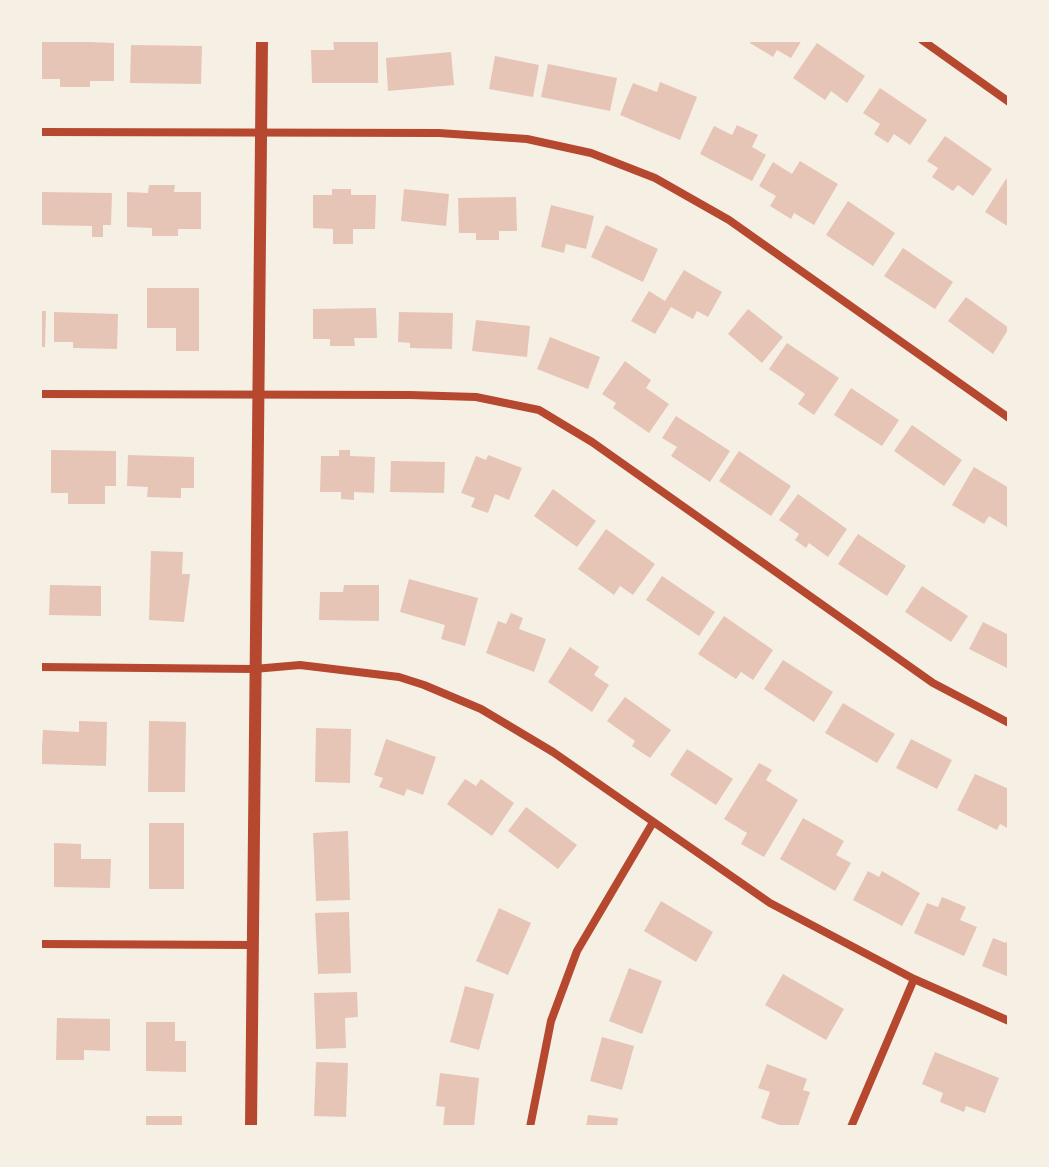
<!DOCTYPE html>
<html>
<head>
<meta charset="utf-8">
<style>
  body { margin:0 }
  #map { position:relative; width:1049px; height:1167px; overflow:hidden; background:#f6efe4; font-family:"Archivo Narrow",sans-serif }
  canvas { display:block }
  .frame { position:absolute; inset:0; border:42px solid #f6efe4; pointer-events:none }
</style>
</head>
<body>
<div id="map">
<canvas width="1049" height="1167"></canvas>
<div class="frame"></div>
</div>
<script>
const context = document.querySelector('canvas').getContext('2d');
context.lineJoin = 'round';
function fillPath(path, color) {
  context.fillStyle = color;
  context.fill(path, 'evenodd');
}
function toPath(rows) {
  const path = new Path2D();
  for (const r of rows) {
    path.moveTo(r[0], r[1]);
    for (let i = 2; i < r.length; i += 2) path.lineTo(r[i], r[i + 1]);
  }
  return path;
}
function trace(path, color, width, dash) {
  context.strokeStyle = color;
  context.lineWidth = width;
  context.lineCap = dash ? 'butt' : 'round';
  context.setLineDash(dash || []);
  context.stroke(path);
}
fillPath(toPath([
  [40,40,114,43,114,81,90,81,90,87,60,87,60,79,40,79],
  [333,40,378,40,378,83,312,83,311,50,334,50],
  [752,40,802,40,791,58,777,50,773,57,750,43],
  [817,43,865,76,847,103,831,91,825,100,793,78],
  [131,45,202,46,201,84,130,83],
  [451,52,454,85,388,91,386,58],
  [495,56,539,65,533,97,489,89],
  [548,64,617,78,610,111,541,97],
  [660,82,697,97,680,140,620,115,633,83,657,92],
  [880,88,927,120,910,145,894,134,888,143,874,134,880,124,863,113],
  [737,125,758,135,752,147,766,155,752,181,700,154,714,126,732,135],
  [945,136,992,169,973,196,958,185,953,191,932,177,938,168,927,161],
  [800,161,838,184,814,225,794,213,791,219,770,206,776,196,759,186,773,162,792,174],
  [1006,179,1009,181,1009,227,985,212],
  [149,185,175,185,174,192,201,192,201,229,178,229,178,236,152,236,152,228,127,227,127,192,148,193],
  [332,189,351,189,351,195,376,195,375,229,353,229,353,244,333,244,333,229,313,228,313,195,332,195],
  [404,189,449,194,446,226,401,221],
  [42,192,112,193,111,225,103,225,103,237,92,237,92,226,42,225],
  [516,197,517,231,499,231,499,240,476,240,476,233,459,233,458,198],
  [848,201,895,233,873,266,826,235],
  [551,205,594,216,586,249,566,244,564,253,541,247],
  [606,225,658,249,643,282,591,257],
  [903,248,953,282,935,309,884,276],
  [684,270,722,292,708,317,697,311,693,319,671,307,655,334,631,321,649,291,665,301],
  [147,288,199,288,199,351,176,351,176,328,147,328],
  [966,297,1009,328,993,354,948,321],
  [376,308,377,338,354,338,355,346,330,346,330,339,313,339,313,309],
  [748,309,783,337,762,363,728,334],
  [40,311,46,311,45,347,40,347],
  [54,312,118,314,117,349,73,348,73,342,54,342],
  [399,312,453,313,452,349,410,348,410,343,398,342],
  [476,320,530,326,527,357,472,351],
  [550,337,600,357,588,389,537,369],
  [787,343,839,378,814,415,798,404,805,394,769,369],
  [625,361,651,380,646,388,669,404,649,433,613,408,616,403,602,394],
  [851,388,899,420,882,446,834,415],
  [676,416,730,451,710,482,671,456,677,447,662,438],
  [912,425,962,460,944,486,894,451],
  [51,450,116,451,116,486,105,486,105,504,68,504,68,493,51,493],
  [339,450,350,450,350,456,375,457,374,493,354,492,354,500,341,499,341,492,320,492,321,456,339,456],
  [739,451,791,486,771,516,719,481],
  [128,455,194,457,194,488,181,488,181,498,147,497,148,487,127,486],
  [488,455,522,468,509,500,495,494,488,513,471,507,475,498,461,493,476,456,486,460],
  [391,461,445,462,444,493,390,492],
  [974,467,1009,488,1007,527,989,516,984,524,952,505],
  [553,489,596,521,577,547,534,516],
  [798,494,847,529,828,557,809,543,806,548,795,540,799,534,779,520],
  [606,529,655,564,633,595,620,586,614,595,578,569],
  [858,534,906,566,887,596,838,564],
  [151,551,183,552,182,574,190,574,184,622,149,620],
  [662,576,715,612,699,636,646,600],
  [409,579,478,598,465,646,441,639,445,625,400,612],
  [50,585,101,586,101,616,49,615],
  [344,585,379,585,379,621,319,620,320,592,343,592],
  [922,586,968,616,951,642,905,612],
  [511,613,523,618,519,629,546,639,534,672,486,653,498,621,506,624],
  [724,616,773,650,753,680,741,672,736,679,698,654],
  [983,622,1009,635,1009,669,969,649],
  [570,647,599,667,594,675,609,685,592,712,548,682],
  [783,660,833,692,814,722,764,689],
  [625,697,671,730,650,758,632,746,635,741,607,721],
  [843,703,895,734,877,763,825,733],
  [79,721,107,722,106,766,41,764,43,730,79,732],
  [149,721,186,722,185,792,148,792],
  [316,728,351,729,350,783,315,782],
  [386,739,436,757,423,795,407,789,404,796,379,787,383,778,374,775],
  [911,739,952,760,937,789,896,768],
  [687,749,733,779,716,805,670,775],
  [759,763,772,770,766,780,798,800,764,857,741,844,747,833,724,819],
  [975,774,1009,789,1009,829,1000,824,997,830,957,810],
  [465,779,476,786,481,779,514,803,492,836,447,804],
  [526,807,577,845,558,869,508,831],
  [803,818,844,841,836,855,851,863,835,891,780,859],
  [149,823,184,823,184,889,149,889],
  [348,831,350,900,316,901,313,833],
  [54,843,81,844,81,859,111,859,110,888,54,887],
  [868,871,879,877,882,871,920,893,902,926,853,900],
  [942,897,966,907,960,920,977,927,964,956,914,933,927,903,938,907],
  [661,901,713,932,696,962,644,931],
  [499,908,531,923,508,975,476,961],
  [349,912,351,973,318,974,315,913],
  [1009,934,1009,977,982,966,993,938,1006,943],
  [629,968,662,981,642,1034,609,1021],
  [783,974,844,1009,826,1040,765,1005],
  [465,986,494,994,479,1050,450,1042],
  [357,992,358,1017,345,1018,346,1048,316,1049,314,993],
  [57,1018,110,1019,110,1051,84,1050,84,1060,56,1060],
  [146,1022,175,1022,175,1041,186,1041,186,1072,146,1071],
  [602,1037,634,1046,622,1090,590,1081],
  [935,1052,999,1078,985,1113,966,1106,964,1112,940,1102,943,1093,922,1084],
  [316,1062,348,1063,346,1117,314,1116],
  [767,1064,807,1079,803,1090,810,1092,798,1127,785,1127,761,1118,770,1092,758,1088],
  [440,1073,479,1078,474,1127,443,1127,445,1107,436,1106],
  [588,1115,618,1118,617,1127,586,1127],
  [146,1116,182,1116,182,1127,146,1127]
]), '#e6c5b7');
trace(toPath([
  [922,40,1009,102],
  [40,132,439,133,527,139,591,153,655,178,729,220,1009,418],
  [40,394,410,395,476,397,539,410,592,442,933,683,1009,723],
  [40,667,254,669,300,665,399,677,424,685,481,709,553,752,770,903,914,979,1009,1021],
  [40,944,254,945],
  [530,1127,551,1021,577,951,652,824],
  [851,1127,914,979]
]), '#b5482f', 8);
trace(toPath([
  [251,1127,262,40]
]), '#b5482f', 12);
</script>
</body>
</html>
